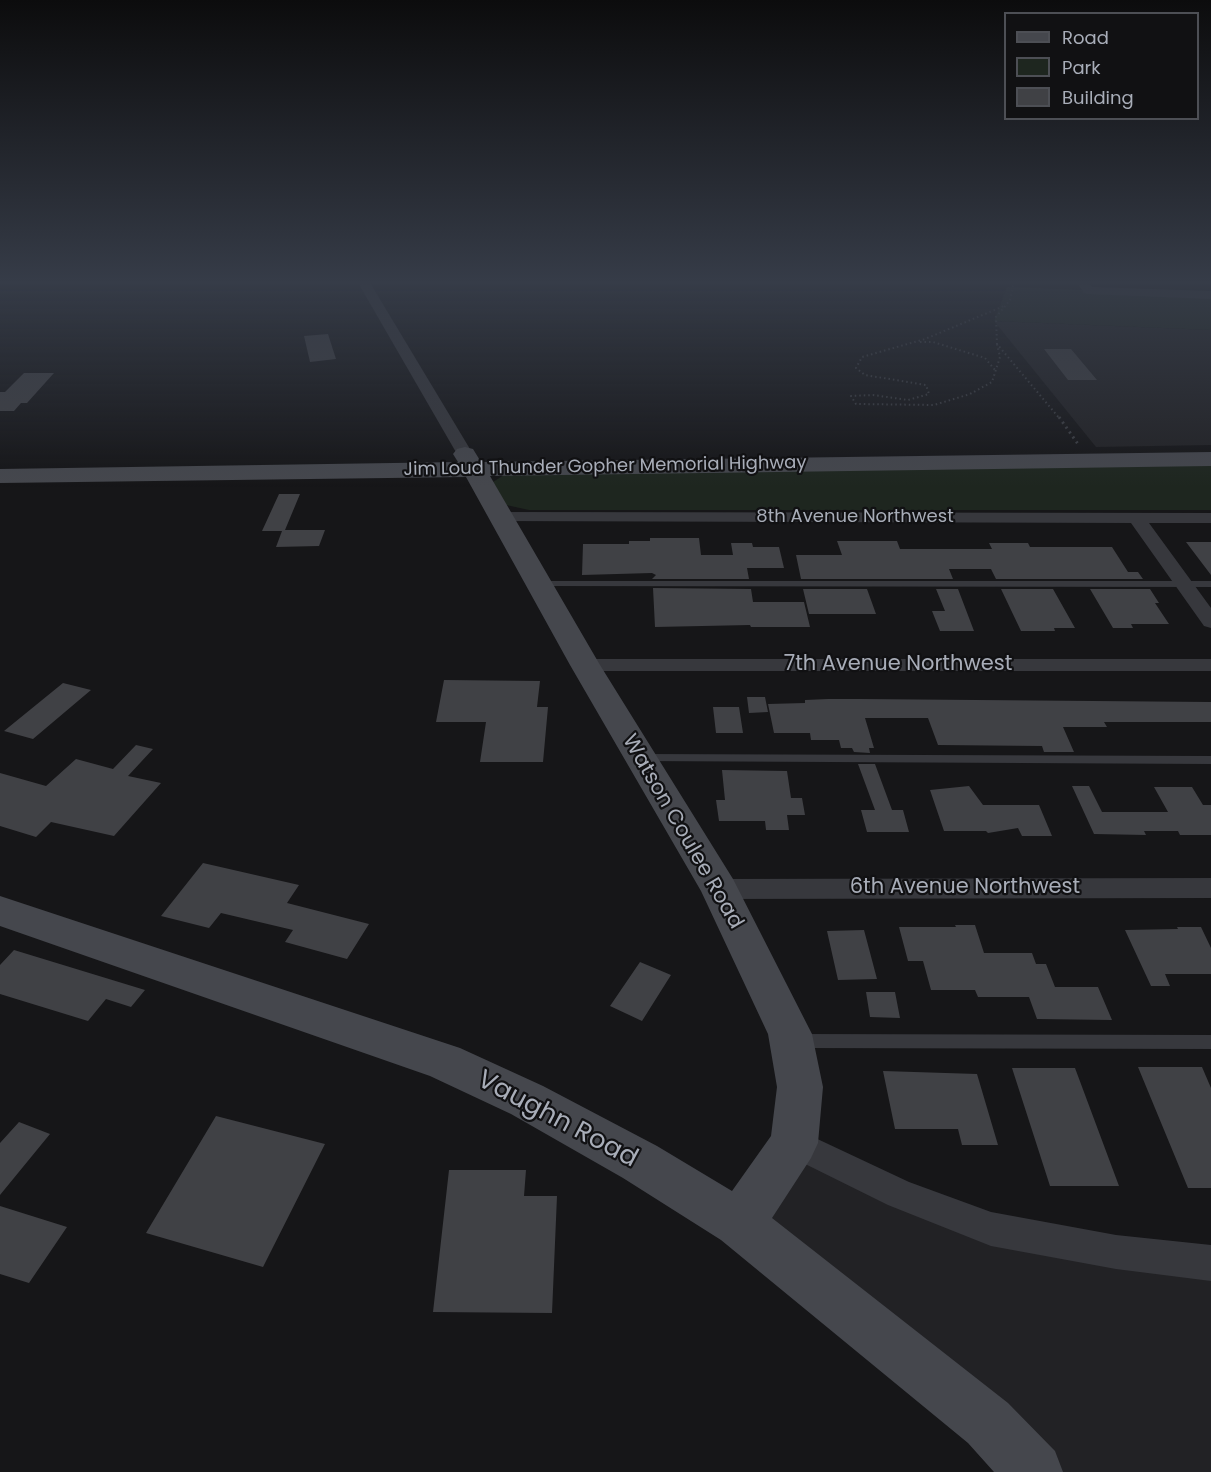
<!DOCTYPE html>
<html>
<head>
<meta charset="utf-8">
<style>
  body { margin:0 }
  #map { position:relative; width:1211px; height:1472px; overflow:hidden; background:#161618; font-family:Poppins,sans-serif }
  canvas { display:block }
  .legend { position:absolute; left:1004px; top:12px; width:195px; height:108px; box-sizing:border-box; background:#111113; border:2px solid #4d4f55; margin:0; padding:8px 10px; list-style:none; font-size:18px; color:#a8adb8 }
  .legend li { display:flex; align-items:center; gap:12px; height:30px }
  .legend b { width:30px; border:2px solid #4d4f55 }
</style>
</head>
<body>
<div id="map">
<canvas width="1211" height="1472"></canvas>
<ul class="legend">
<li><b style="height:8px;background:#45474d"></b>Road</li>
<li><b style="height:16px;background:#1e261f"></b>Park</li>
<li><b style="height:16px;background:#404145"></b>Building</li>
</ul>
</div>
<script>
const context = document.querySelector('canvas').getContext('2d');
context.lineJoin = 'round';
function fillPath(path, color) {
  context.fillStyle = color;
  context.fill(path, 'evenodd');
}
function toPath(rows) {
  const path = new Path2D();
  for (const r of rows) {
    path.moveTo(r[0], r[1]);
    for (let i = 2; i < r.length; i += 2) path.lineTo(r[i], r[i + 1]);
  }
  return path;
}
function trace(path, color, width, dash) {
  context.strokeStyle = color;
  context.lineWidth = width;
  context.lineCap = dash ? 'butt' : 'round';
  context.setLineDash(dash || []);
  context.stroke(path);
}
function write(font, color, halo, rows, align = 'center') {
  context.font = font + ' Poppins,sans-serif';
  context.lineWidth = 4.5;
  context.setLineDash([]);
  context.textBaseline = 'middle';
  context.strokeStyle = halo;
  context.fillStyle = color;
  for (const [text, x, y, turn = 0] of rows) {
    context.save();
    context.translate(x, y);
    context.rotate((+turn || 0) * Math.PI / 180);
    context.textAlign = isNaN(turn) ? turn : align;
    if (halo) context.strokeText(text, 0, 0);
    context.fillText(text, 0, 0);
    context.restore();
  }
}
fillPath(toPath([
  [994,321,1211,330,1211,445,1096,447],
  [794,1143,900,1194,1211,1263,1211,1472,1034,1472,739,1223]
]), '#222225');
fillPath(toPath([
  [1007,287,1211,295,1211,330,994,321],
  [1211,460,1211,510,529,510,506,505,493,482,504,475]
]), '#1e261f');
fillPath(toPath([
  [328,334,336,359,310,362,304,336],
  [1044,349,1071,349,1097,380,1068,380],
  [24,373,54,373,27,403,21,403,14,411,0,411,0,392,5,392],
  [279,494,300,494,285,530,325,530,319,546,276,547,282,531,262,531],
  [650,538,699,538,701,555,733,555,731,543,752,543,753,547,779,547,784,568,747,568,749,579,652,579,656,575,652,573,582,575,583,544,629,544,629,541,650,541],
  [837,541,897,541,900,549,992,549,989,543,1028,543,1030,547,1112,547,1128,572,1138,572,1143,579,996,579,991,569,949,569,953,579,801,579,796,555,842,555],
  [1186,542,1211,542,1211,575],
  [653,588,751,589,753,602,804,602,810,627,751,627,750,625,655,627],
  [803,589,867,589,876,614,809,614],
  [936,589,958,589,974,631,940,631,932,611,945,611],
  [1001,589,1053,589,1075,628,1054,628,1055,631,1021,631],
  [1090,589,1150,589,1159,603,1155,603,1169,624,1131,624,1133,628,1113,628],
  [444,680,540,681,537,707,548,707,543,762,480,762,486,722,436,722],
  [63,683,91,690,33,739,4,731],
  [747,697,765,697,768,712,749,713],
  [860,699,1211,702,1211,722,1104,722,1107,727,1063,727,1074,752,1044,752,1042,746,938,745,928,718,865,718,874,748,869,748,870,753,854,752,852,748,841,748,839,740,811,740,810,733,774,733,768,704,805,703,805,700,828,699],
  [713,707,739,707,743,733,716,733],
  [136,745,153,749,128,776,161,783,114,836,51,822,36,837,0,826,0,773,46,786,76,759,113,769],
  [858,764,875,764,892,810,903,810,909,832,867,832,861,810,875,810],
  [722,770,787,771,791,798,802,798,805,815,787,815,789,830,766,830,765,821,719,821,716,800,725,800],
  [969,786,983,805,1039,805,1052,836,1022,836,1018,828,988,833,986,831,944,831,930,790],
  [1072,786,1089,786,1102,812,1168,812,1154,787,1192,787,1203,805,1211,805,1211,835,1180,835,1178,831,1144,831,1146,835,1094,834],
  [203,863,299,885,287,903,369,924,347,959,285,942,293,930,221,913,209,928,161,916],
  [955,925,975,925,984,953,1032,953,1036,964,1046,964,1055,987,1098,987,1112,1020,1037,1019,1029,997,978,997,975,990,931,990,923,961,908,961,899,927,956,927],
  [1177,927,1201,927,1211,948,1211,974,1165,974,1170,986,1151,986,1125,930,1178,929],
  [864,930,877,979,838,980,827,931],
  [14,950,145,990,131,1007,106,999,88,1021,0,994,0,965],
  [640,962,671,975,642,1021,610,1006],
  [866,992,895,992,900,1018,870,1017],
  [1138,1067,1202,1067,1211,1088,1211,1188,1188,1188],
  [1012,1068,1075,1068,1119,1186,1050,1186],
  [883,1071,977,1074,998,1145,962,1145,958,1129,895,1129],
  [216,1116,325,1144,263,1267,146,1233],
  [19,1122,50,1134,0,1195,0,1143],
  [449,1170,526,1170,524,1196,557,1196,552,1313,433,1312],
  [0,1206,67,1227,29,1283,0,1274]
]), '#404145');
trace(toPath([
  [1014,281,1010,300,996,317,997,344,1060,419],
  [920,342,933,342,985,358,995,370],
  [997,344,1000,357,992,382,970,394,934,405,856,404,851,396,873,395,908,400,929,394,926,385,865,375,856,368,862,357,925,339,1004,306]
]), '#3d3f44', 2, [1.5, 3]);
trace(toPath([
  [1059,417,1078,444]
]), '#3d3f44', 3, [2, 4]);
fillPath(toPath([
  [538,581,1211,581,1211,587,534,586,533,584,538,581],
  [642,754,1211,756,1211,764,638,761,636,758,638,755,642,754],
  [798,1034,1211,1035,1211,1049,798,1048,792,1046,790,1041,792,1036,798,1034]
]), '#37383d');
fillPath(toPath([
  [357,281,369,281,473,454,471,457,459,457,457,454,357,281],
  [1076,281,1088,281,1092,287,1211,291,1211,299,1088,294,1084,293,1076,281],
  [498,512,1211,513,1211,523,1149,523,1211,608,1211,628,1204,626,1131,523,492,521,489,517,492,513,498,512],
  [585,659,1211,659,1211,671,585,671,578,669,575,665,578,661,585,659],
  [1211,878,1211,898,719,899,710,896,706,889,710,882,719,879,1211,878],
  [794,1128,909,1182,991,1212,1116,1235,1211,1245,1211,1281,1116,1269,991,1246,888,1205,783,1153,778,1143,783,1133,794,1128]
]), '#37383d');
fillPath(toPath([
  [465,447,473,449,481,462,1211,452,1211,466,490,476,600,665,733,879,812,1034,823,1087,818,1143,811,1158,772,1218,1008,1403,1055,1451,1063,1472,994,1472,968,1443,721,1240,623,1178,511,1114,430,1076,0,926,0,896,460,1048,543,1086,657,1146,732,1191,771,1136,777,1087,768,1034,701,891,570,665,466,477,0,483,0,469,458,462,453,454,457,449,465,447]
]), '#45474d');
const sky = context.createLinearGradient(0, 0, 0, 487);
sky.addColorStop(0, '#0c0c0d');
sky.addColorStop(0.58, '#363c48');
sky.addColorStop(1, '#363c4800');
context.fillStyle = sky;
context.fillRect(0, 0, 1211, 487);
write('18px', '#a8adb8', '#111113', [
  ["Jim Loud Thunder Gopher Memorial Highway",605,467,-1],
  ["8th Avenue Northwest",855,517]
]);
write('21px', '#a8adb8', '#111113', [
  ["7th Avenue Northwest",898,665],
  ["Watson Coulee Road",682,832,60],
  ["6th Avenue Northwest",965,888]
]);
write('26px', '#a8adb8', '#111113', [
  ["Vaughn Road",557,1120,28]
]);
</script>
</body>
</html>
